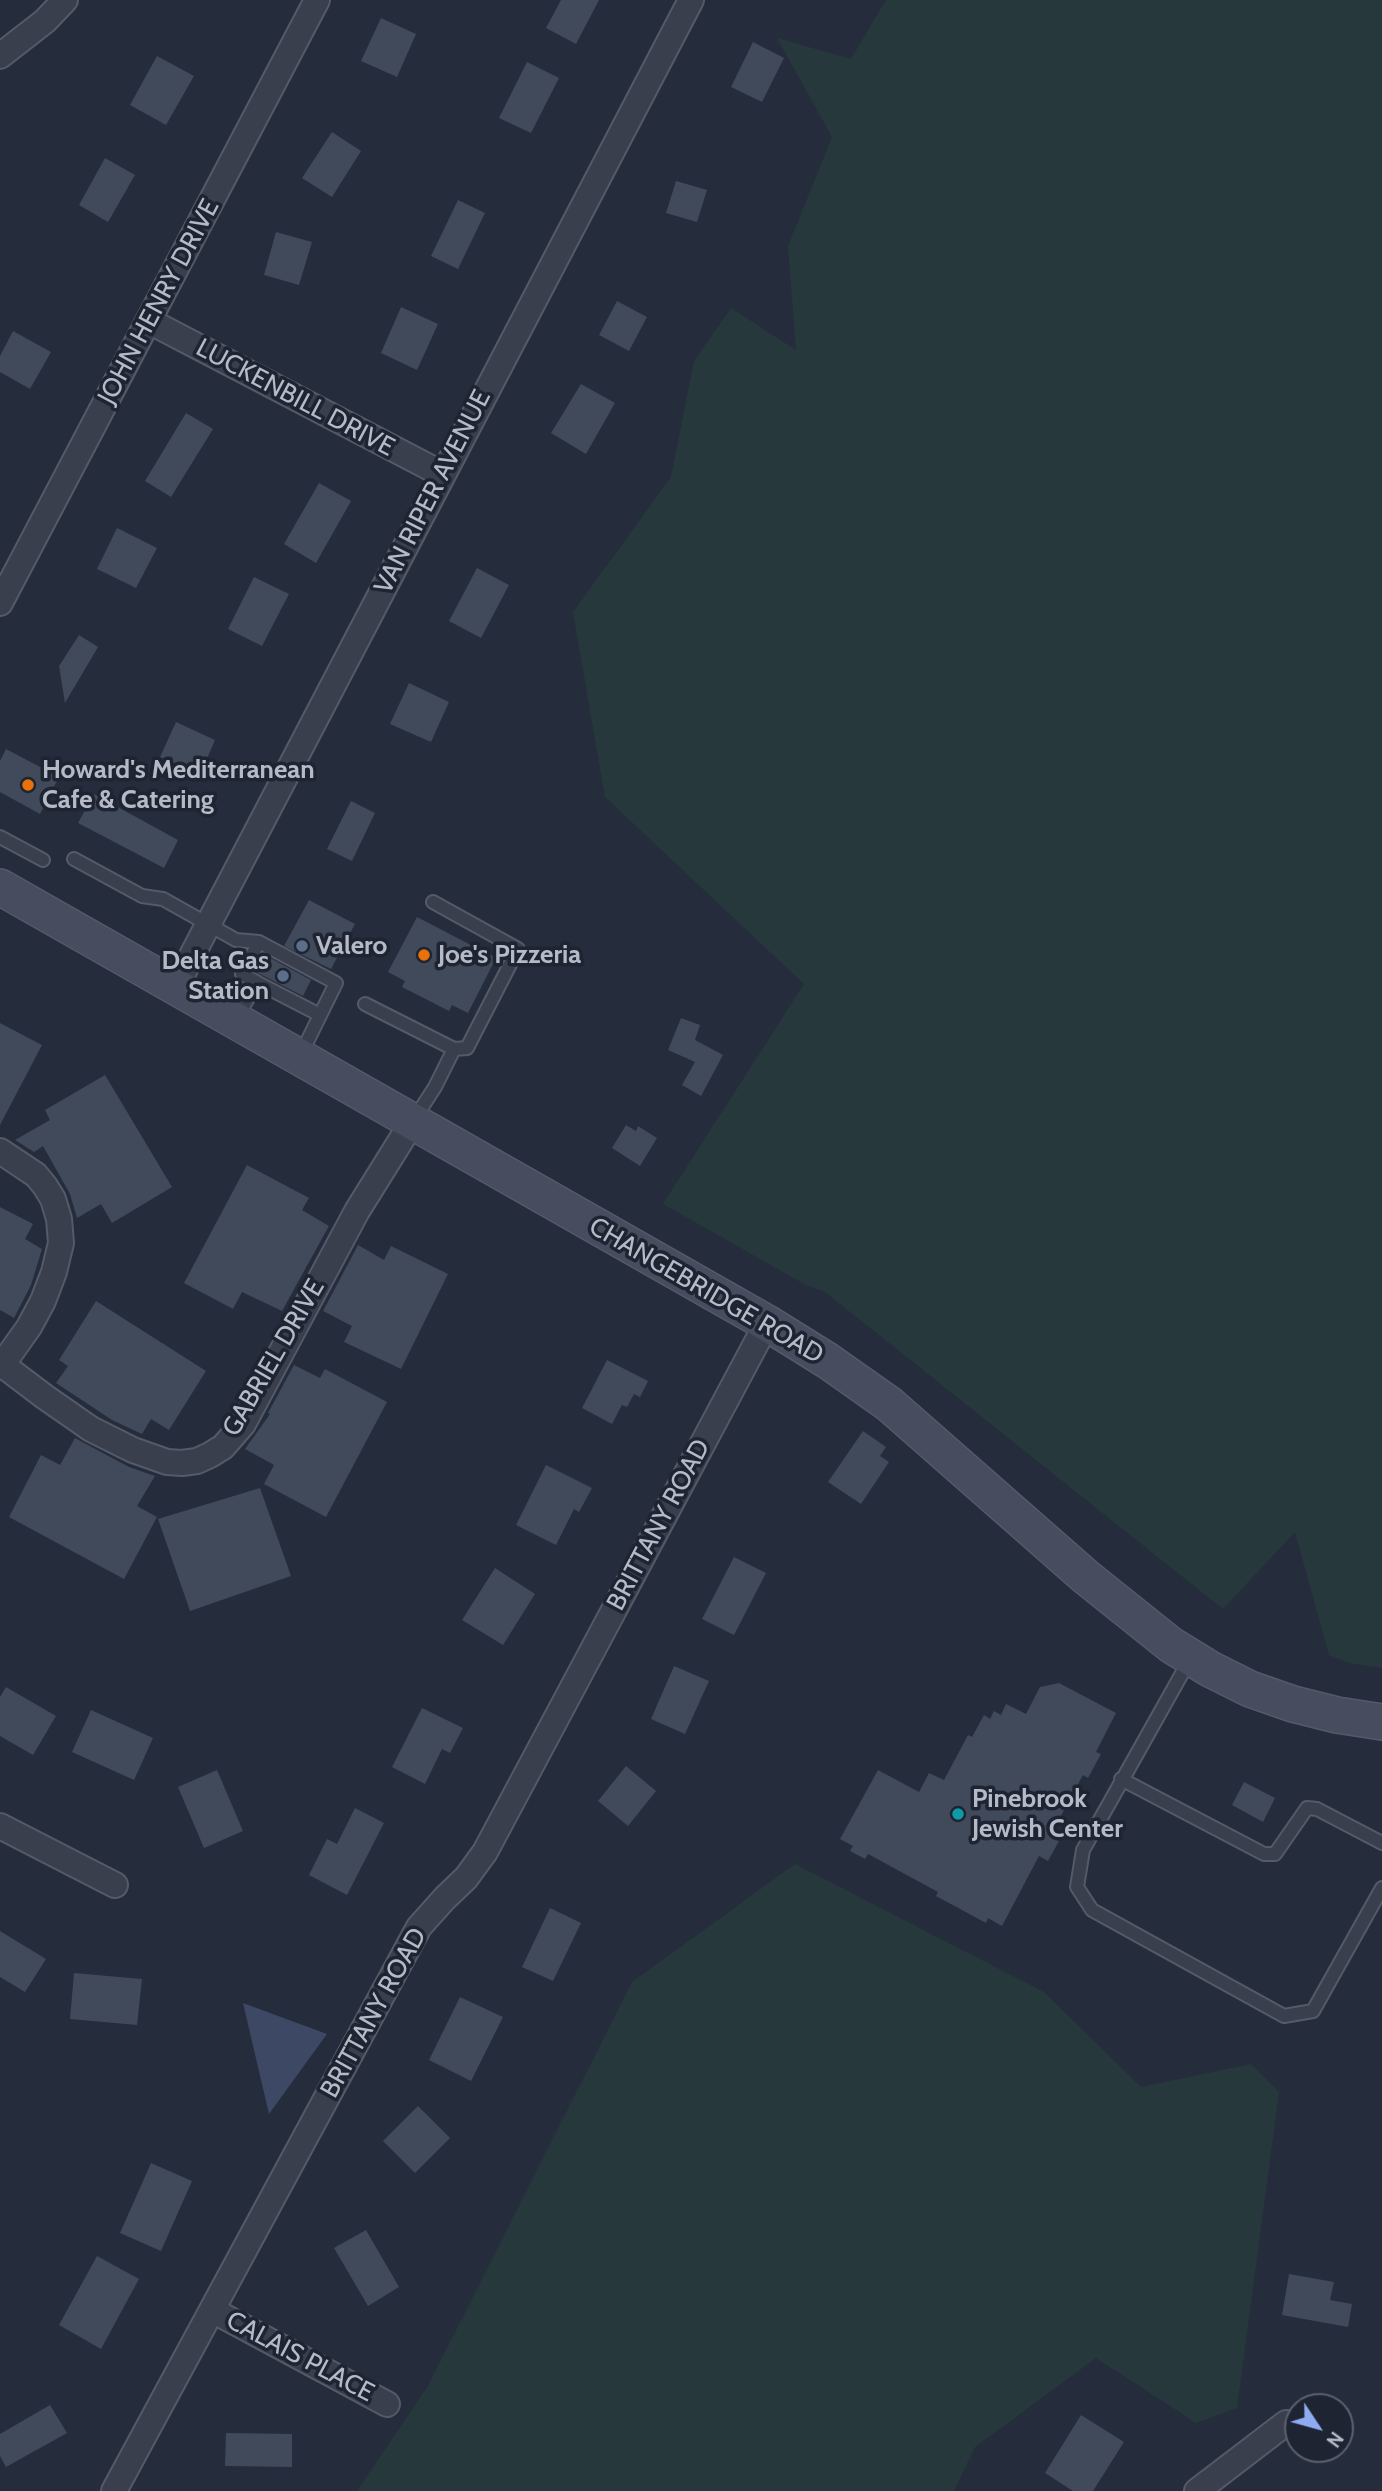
<!DOCTYPE html>
<html>
<head>
<meta charset="utf-8">
<style>
  body { margin:0 }
  #map { position:relative; width:1382px; height:2491px; overflow:hidden; background:#252c3c; font-family:Cabin,sans-serif }
  canvas { display:block }
  .north { position:absolute; left:1284px; top:2393px; width:70px; height:70px; box-sizing:border-box; background:#1e2431; border:2px solid #5a606d; border-radius:50%; rotate:126deg; font-size:19px; font-weight:700; line-height:28px; text-align:center; color:#b5bac7 }
  .north::after { content:''; display:block; margin:auto; width:24px; height:32px; background:#8fabf2; clip-path:polygon(50% 0,100% 100%,50% 72%,0 100%) }
</style>
</head>
<body>
<div id="map">
<canvas width="1382" height="2491"></canvas>
<div class="north">N</div>
</div>
<script>
const context = document.querySelector('canvas').getContext('2d');
context.lineJoin = 'round';
function fillPath(path, color) {
  context.fillStyle = color;
  context.fill(path, 'evenodd');
}
function toPath(rows) {
  const path = new Path2D();
  for (const r of rows) {
    path.moveTo(r[0], r[1]);
    for (let i = 2; i < r.length; i += 2) path.lineTo(r[i], r[i + 1]);
  }
  return path;
}
function trace(path, color, width, dash) {
  context.strokeStyle = color;
  context.lineWidth = width;
  context.lineCap = dash ? 'butt' : 'round';
  context.setLineDash(dash || []);
  context.stroke(path);
}
function write(font, color, halo, rows, align = 'center') {
  context.font = font + ' Cabin,sans-serif';
  context.lineWidth = 7;
  context.setLineDash([]);
  context.textBaseline = 'middle';
  context.strokeStyle = halo;
  context.fillStyle = color;
  for (const [text, x, y, turn = 0] of rows) {
    context.save();
    context.translate(x, y);
    context.rotate((+turn || 0) * Math.PI / 180);
    context.textAlign = isNaN(turn) ? turn : align;
    if (halo) context.strokeText(text, 0, 0);
    context.fillText(text, 0, 0);
    context.restore();
  }
}
fillPath(toPath([
  [886,0,1382,0,1382,1668,1349,1663,1329,1655,1295,1532,1223,1609,825,1292,806,1285,663,1204,804,984,605,797,573,612,671,477,694,361,731,308,796,350,788,246,832,137,777,38,851,59],
  [795,1864,1044,1992,1141,2087,1251,2064,1279,2092,1237,2408,1196,2423,1096,2358,975,2447,954,2491,357,2491,428,2386,632,1982]
]), '#27383d');
fillPath(toPath([
  [243,2003,327,2034,269,2114]
]), '#3c4864');
fillPath(toPath([
  [561,0,599,0,576,44,546,28],
  [381,18,416,34,397,77,361,61],
  [753,42,784,58,762,102,731,87],
  [157,56,194,76,166,125,130,105],
  [527,62,559,78,531,133,499,118],
  [332,132,361,151,332,197,302,178],
  [105,158,135,175,108,222,79,205],
  [676,181,707,190,697,222,666,213],
  [458,200,485,213,458,269,431,256],
  [276,232,312,242,299,285,264,275],
  [617,301,647,317,629,351,599,335],
  [401,307,438,324,417,370,381,353],
  [13,331,51,352,30,389,0,372,0,356],
  [581,384,615,403,586,454,551,433],
  [186,413,213,429,171,497,145,481],
  [319,483,351,501,316,563,284,544],
  [117,528,157,548,136,588,97,569],
  [477,568,509,585,481,638,449,621],
  [254,577,289,594,262,646,228,629],
  [79,635,98,647,65,703,59,666],
  [409,683,449,702,431,742,390,724],
  [176,722,215,740,200,775,160,757],
  [6,749,59,777,40,814,0,792,0,761],
  [94,794,178,840,164,868,78,823],
  [351,801,375,813,352,861,327,849],
  [309,900,355,924,331,969,284,946],
  [417,917,496,958,468,1013,452,1005,449,1011,402,987,405,981,388,972],
  [263,954,311,980,303,996,254,971],
  [681,1018,700,1025,695,1040,723,1055,701,1096,682,1085,695,1062,668,1050],
  [0,1023,42,1045,0,1125],
  [105,1075,172,1187,112,1223,101,1204,77,1218,70,1194,43,1146,34,1152,15,1140,50,1120,45,1110],
  [626,1125,636,1131,638,1126,657,1138,640,1166,612,1148],
  [247,1165,309,1198,302,1210,329,1226,282,1311,242,1292,233,1309,184,1283],
  [0,1207,33,1224,25,1239,42,1249,31,1285,14,1318,0,1310],
  [358,1245,384,1260,391,1246,448,1274,401,1369,344,1342,352,1326,323,1311],
  [96,1301,206,1371,169,1430,151,1419,142,1434,112,1420,56,1383,68,1366,59,1360],
  [607,1360,648,1381,640,1397,634,1394,627,1407,622,1405,612,1424,582,1408],
  [294,1365,320,1378,325,1369,387,1402,326,1517,264,1484,274,1465,245,1449,270,1414,268,1413],
  [863,1431,886,1447,880,1456,889,1462,861,1504,828,1482],
  [75,1438,129,1467,155,1476,137,1506,157,1517,124,1579,9,1517,41,1455,60,1465],
  [546,1465,592,1488,579,1512,574,1509,556,1545,516,1525],
  [260,1488,291,1576,190,1611,158,1519],
  [734,1557,766,1573,734,1635,702,1619],
  [495,1568,535,1594,503,1645,462,1620],
  [674,1666,709,1681,685,1734,651,1719],
  [1059,1683,1116,1713,1096,1752,1101,1754,1088,1778,1083,1775,1050,1836,1059,1841,1048,1861,1039,1856,1002,1926,988,1918,986,1923,936,1896,938,1892,868,1854,865,1859,850,1851,853,1846,840,1839,878,1770,919,1792,929,1773,944,1780,968,1735,972,1737,984,1715,990,1719,994,1711,1001,1715,1006,1704,1026,1714,1040,1687],
  [6,1687,56,1716,33,1755,0,1736,0,1697],
  [422,1708,463,1728,450,1753,442,1749,425,1784,392,1767],
  [91,1710,153,1738,134,1780,72,1752],
  [626,1766,656,1791,628,1826,598,1801],
  [217,1770,243,1831,204,1848,178,1787],
  [1244,1782,1275,1798,1263,1822,1232,1805],
  [355,1808,384,1823,347,1895,309,1875,327,1839,337,1844],
  [550,1908,581,1923,553,1981,522,1967],
  [0,1931,46,1959,25,1992,0,1977],
  [74,1973,142,1979,137,2025,70,2019],
  [460,1997,503,2017,471,2081,429,2060],
  [418,2106,450,2138,415,2173,383,2141],
  [151,2163,192,2181,161,2251,120,2233],
  [366,2230,399,2287,368,2306,334,2248],
  [97,2256,139,2279,101,2349,59,2325],
  [1289,2274,1334,2282,1330,2300,1352,2304,1348,2327,1282,2315],
  [50,2405,67,2433,6,2467,0,2456,0,2434],
  [1081,2415,1124,2442,1093,2491,1073,2491,1045,2473],
  [226,2433,292,2434,292,2467,225,2466]
]), '#414a5b');
const service = toPath([
  [0,837,43,860],
  [74,859,142,896,163,899,236,940,259,942,336,983,300,1056],
  [433,902,518,949,467,1048,454,1049],
  [258,983,320,1015],
  [365,1004,454,1049,435,1087,413,1121],
  [235,1019,258,983,242,974,259,942],
  [1189,1661,1083,1850,1077,1887,1092,1910,1284,2016,1313,2011,1382,1888],
  [1121,1779,1264,1854,1275,1854,1307,1808,1317,1809,1382,1843]
]);
const minor = toPath([
  [0,56,45,21,65,0],
  [149,321,442,474],
  [0,603,317,0],
  [176,986,691,0],
  [0,1151,36,1175,45,1186,53,1199,59,1219,61,1243,54,1272,43,1301,29,1327,2,1365],
  [0,1363,45,1397,91,1429,133,1450,167,1462,182,1463,197,1461,210,1455,223,1447,243,1424,357,1211,413,1121],
  [0,1826,115,1885],
  [212,2310,387,2404],
  [114,2491,419,1927,445,1898,466,1878,485,1852,767,1323],
  [1197,2491,1286,2423]
]);
const secondary = toPath([
  [0,887,767,1323,828,1361,889,1404,1086,1577,1171,1645,1210,1669,1250,1689,1293,1704,1337,1715,1382,1722]
]);
trace(service, '#545a67', 16);
trace(minor, '#545a67', 28);
trace(secondary, '#545a67', 38);
trace(service, '#393f4c', 12);
trace(minor, '#393f4c', 24);
trace(secondary, '#474d5f', 35);
for (const [x, y, r, color] of [
  [28,785,7,"#e8710a"],
  [302,946,7,"#5c6f8a"],
  [424,955,7,"#e8710a"],
  [283,976,7,"#5c6f8a"],
  [958,1814,7,"#0f9aa8"]
]) {
  const dot = new Path2D();
  dot.arc(x, y, r, 0, 2 * Math.PI);
  context.fillStyle = color;
  context.fill(dot);
  trace(dot, '#1e2431', 2.5);
}
write('26px', '#b5bac7', '#1e2431', [
  ["JOHN HENRY DRIVE",159,302,-62],
  ["LUCKENBILL DRIVE",295,398,28],
  ["VAN RIPER AVENUE",433,492,-63],
  ["CHANGEBRIDGE ROAD",706,1291,30],
  ["GABRIEL DRIVE",274,1358,-60],
  ["BRITTANY ROAD",659,1525,-62],
  ["BRITTANY ROAD",374,2013,-61],
  ["CALAIS PLACE",300,2357,28]
]);
write('bold 26px', '#b5bac7', '#1e2431', [
  ["Howard's Mediterranean",42,770],
  ["Cafe & Catering",42,800],
  ["Valero",316,946],
  ["Joe's Pizzeria",438,955],
  ["Delta Gas",269,961,"right"],
  ["Station",269,991,"right"],
  ["Pinebrook",972,1799],
  ["Jewish Center",972,1829]
], 'left');
</script>
</body>
</html>
